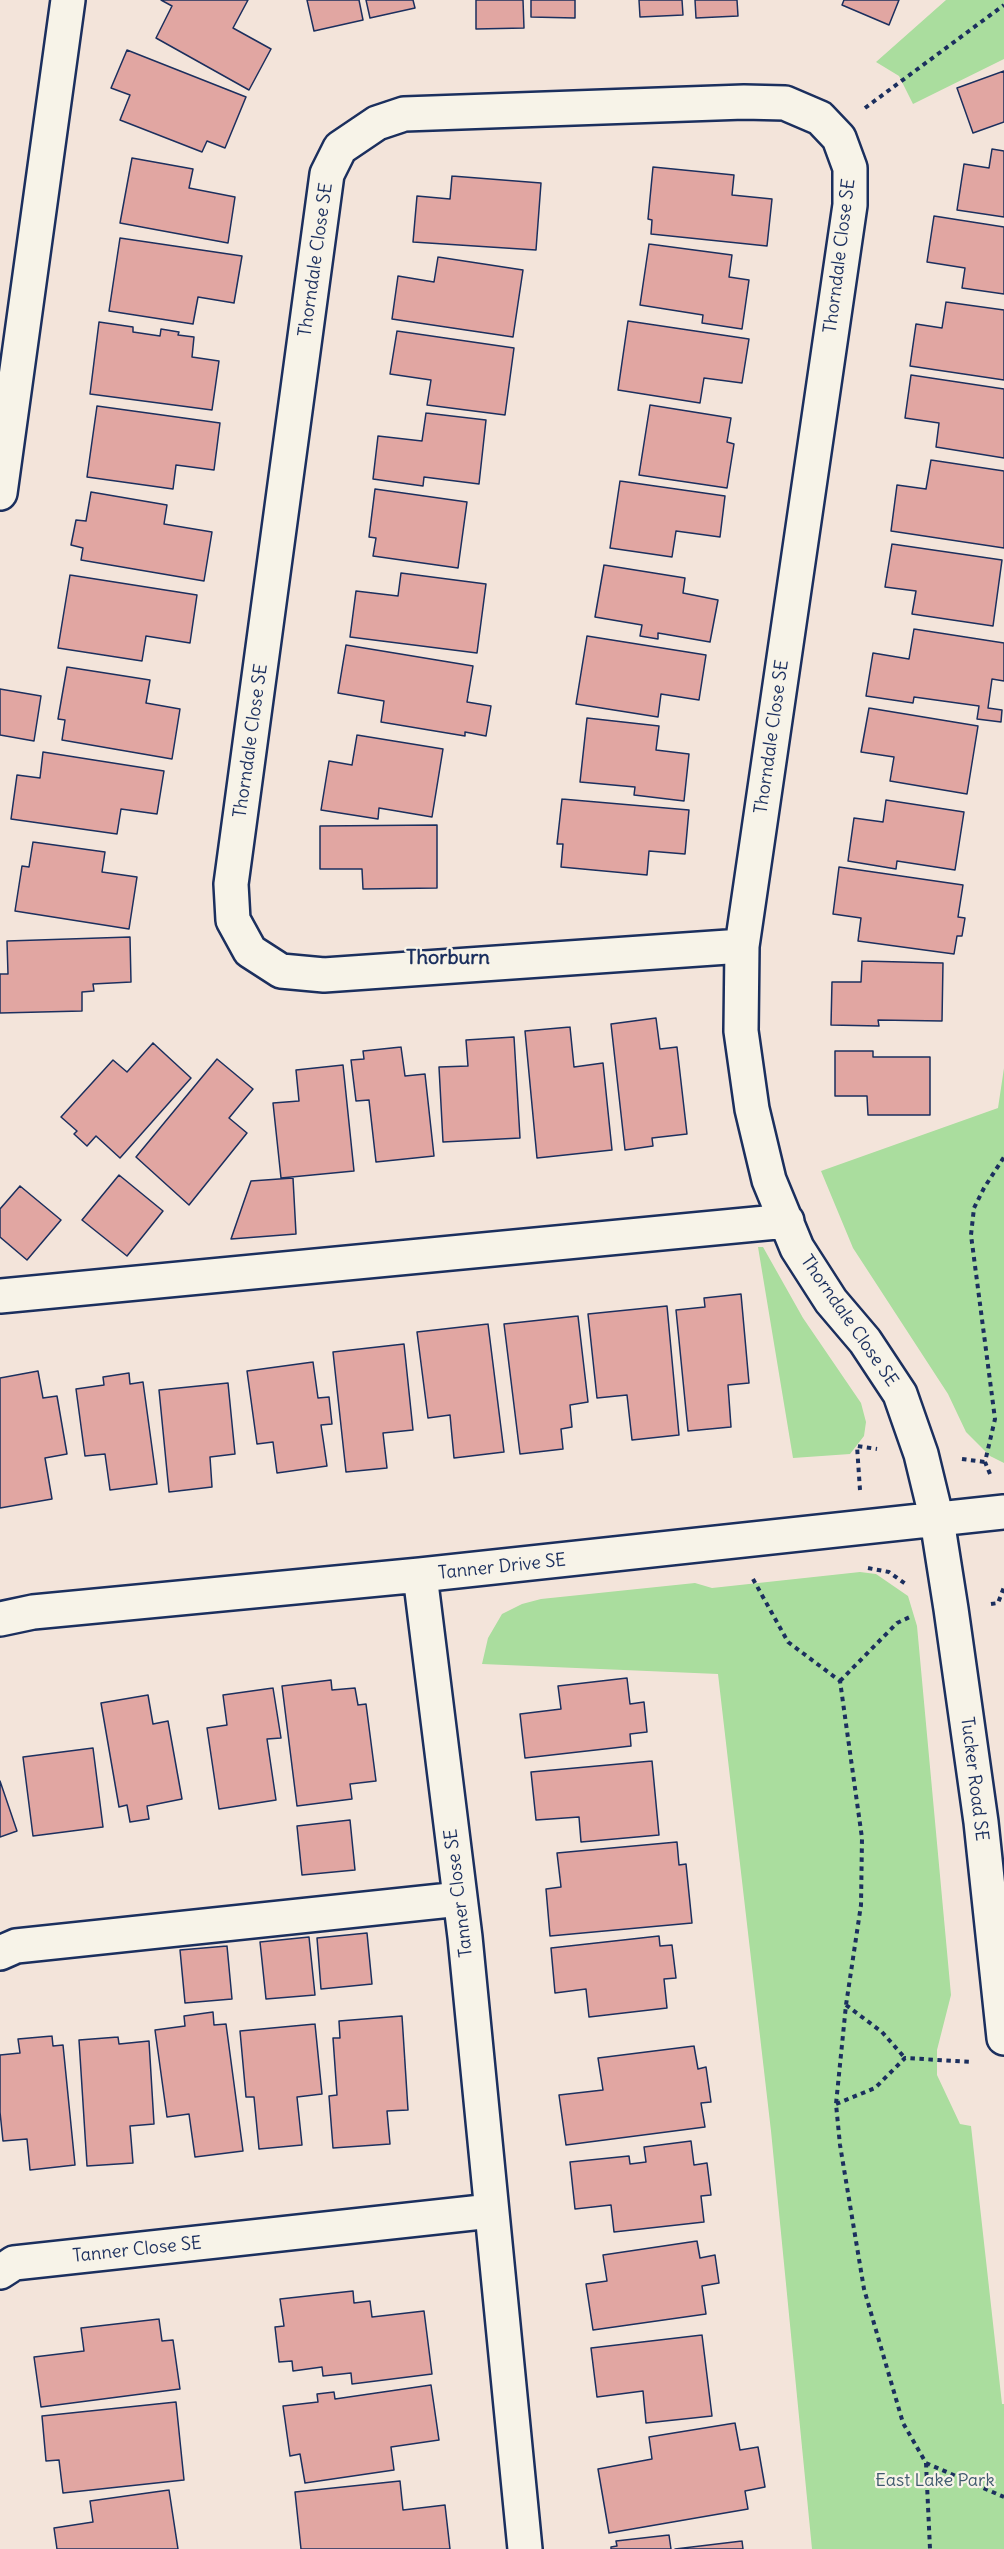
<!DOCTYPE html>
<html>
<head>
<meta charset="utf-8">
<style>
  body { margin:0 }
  canvas { display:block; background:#f3e4da }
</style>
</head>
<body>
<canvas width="1004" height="2549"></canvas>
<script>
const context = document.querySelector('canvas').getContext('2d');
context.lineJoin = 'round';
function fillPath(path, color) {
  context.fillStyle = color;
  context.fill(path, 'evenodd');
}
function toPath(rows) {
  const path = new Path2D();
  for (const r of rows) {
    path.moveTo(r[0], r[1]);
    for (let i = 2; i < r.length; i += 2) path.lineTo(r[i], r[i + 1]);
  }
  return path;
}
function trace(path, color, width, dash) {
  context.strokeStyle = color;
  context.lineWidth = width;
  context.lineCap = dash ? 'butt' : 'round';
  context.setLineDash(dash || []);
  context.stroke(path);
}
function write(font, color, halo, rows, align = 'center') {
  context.font = font + ' Delius,sans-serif';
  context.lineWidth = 4.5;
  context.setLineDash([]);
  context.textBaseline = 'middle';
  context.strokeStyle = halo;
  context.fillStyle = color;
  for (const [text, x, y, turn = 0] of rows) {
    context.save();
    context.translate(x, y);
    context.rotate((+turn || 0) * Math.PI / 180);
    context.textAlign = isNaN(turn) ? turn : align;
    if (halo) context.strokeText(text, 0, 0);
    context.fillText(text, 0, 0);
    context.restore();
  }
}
fillPath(toPath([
  [946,0,1004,0,1004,59,913,104,899,76,876,62],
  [1004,1068,1004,1463,990,1456,966,1432,948,1394,853,1248,821,1171,998,1108],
  [758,1247,763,1247,803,1318,861,1403,866,1422,864,1436,850,1454,793,1458],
  [860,1572,876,1574,908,1596,917,1626,951,1995,937,2050,937,2075,960,2124,971,2126,1002,2404,1004,2404,1004,2549,812,2549,771,2131,718,1674,482,1664,488,1638,502,1614,522,1604,541,1599,695,1583,712,1588]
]), '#aadd9e');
const building = toPath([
  [161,0,248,0,233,28,271,49,249,90,156,38,172,6,161,0],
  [307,0,359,0,363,20,314,31,307,0],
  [366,0,413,0,415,8,370,18,366,0],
  [476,0,523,0,524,28,476,29,476,0],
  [531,0,575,0,575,18,531,17,531,0],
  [639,0,682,0,683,15,640,17,639,0],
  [695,0,737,0,738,16,696,18,695,0],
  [844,0,899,0,889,25,842,5,844,0],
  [127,50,246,97,225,148,207,141,202,152,120,120,130,95,111,88,127,50],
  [1004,71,1004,122,973,133,957,88,1004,71],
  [992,149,1004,151,1004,217,957,210,964,164,989,168,992,149],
  [132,158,193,169,189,188,235,197,228,243,120,223,132,158],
  [653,167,734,175,732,195,772,199,767,246,651,234,652,220,648,219,653,167],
  [452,176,541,183,536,250,413,242,417,196,450,199,452,176],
  [934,216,1004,227,1004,294,962,288,965,268,927,262,934,216],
  [120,238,242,256,234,303,198,297,193,324,109,311,120,238],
  [649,244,732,255,729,277,749,280,742,329,702,323,703,315,640,305,649,244],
  [438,257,523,270,513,337,392,319,398,276,434,282,438,257],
  [946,302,1004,310,1004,380,910,366,916,324,942,328,946,302],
  [628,321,749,339,742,383,704,378,700,403,618,390,628,321],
  [99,322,133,327,133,332,160,336,161,329,179,332,178,335,194,337,192,357,219,361,212,410,90,394,99,322],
  [397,331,514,348,505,415,427,405,431,380,390,374,397,331],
  [911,375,1004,389,1004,458,936,447,939,423,905,418,911,375],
  [650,405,731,418,727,442,734,444,727,488,639,475,650,405],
  [97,406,220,423,214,470,176,465,173,489,87,477,97,406],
  [426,413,486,420,479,484,424,477,423,486,373,479,378,436,422,441,426,413],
  [931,460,1004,471,1004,548,891,531,897,485,926,489,931,460],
  [620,481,725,496,720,537,676,531,672,557,610,548,620,481],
  [375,489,467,502,458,568,373,556,376,538,369,537,375,489],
  [91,492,167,505,164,524,212,532,204,581,81,560,83,548,71,545,76,520,86,521,91,492],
  [892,544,1002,560,993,626,912,614,916,591,885,587,892,544],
  [604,565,685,578,683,593,718,600,710,642,658,633,658,639,640,636,642,625,595,617,604,565],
  [401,573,486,584,477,653,350,637,356,591,398,596,401,573],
  [70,575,197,595,190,643,146,636,142,661,58,648,70,575],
  [914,629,1004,643,1004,681,992,679,988,708,1002,710,1001,722,977,719,979,706,914,697,913,703,866,696,873,653,909,659,914,629],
  [587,636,706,655,699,700,661,694,658,717,576,704,587,636],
  [346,645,473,666,467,702,491,706,486,736,465,732,465,736,381,722,384,701,338,693,346,645],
  [67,667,150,680,146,703,180,709,172,759,62,740,65,720,58,719,67,667],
  [0,689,41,696,34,741,0,735,0,689],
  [869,708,978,726,967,794,890,781,894,757,861,752,869,708],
  [587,718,659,726,656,750,689,754,684,801,634,795,635,787,580,782,587,718],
  [357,735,443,749,432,817,379,808,378,819,321,810,329,761,352,765,357,735],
  [43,752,164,771,157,814,121,809,117,834,11,819,17,775,40,778,43,752],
  [562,799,689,810,685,854,649,851,647,875,561,867,563,844,557,844,562,799],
  [886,800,964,812,955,870,897,861,896,869,848,861,854,818,883,822,886,800],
  [437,825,437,888,363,889,362,869,320,869,320,826,437,825],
  [33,842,105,852,102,872,137,877,129,929,15,911,22,866,29,867,33,842],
  [839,867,963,885,958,917,965,918,962,936,957,936,954,954,858,941,861,918,833,914,839,867],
  [130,937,131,982,93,984,94,991,82,992,82,1011,0,1013,0,974,8,974,7,941,130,937],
  [862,961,943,963,942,1021,878,1020,879,1026,831,1025,832,982,861,982,862,961],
  [656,1018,660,1049,677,1047,687,1134,652,1138,653,1146,625,1150,611,1024,656,1018],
  [570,1027,574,1067,603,1063,612,1150,537,1158,525,1031,570,1027],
  [514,1037,520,1138,443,1142,439,1067,468,1066,466,1040,514,1037],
  [153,1043,191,1078,120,1158,96,1136,87,1146,74,1134,77,1131,61,1117,113,1060,127,1072,153,1043],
  [401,1047,405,1076,425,1074,434,1156,376,1162,369,1100,356,1101,351,1060,364,1059,363,1051,401,1047],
  [835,1051,873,1051,873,1057,930,1057,930,1115,868,1115,867,1096,835,1096,835,1051],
  [217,1059,253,1089,229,1118,247,1133,189,1205,136,1157,217,1059],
  [343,1065,354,1171,281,1178,273,1103,299,1101,296,1070,343,1065],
  [119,1175,163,1211,127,1256,82,1220,119,1175],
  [293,1178,296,1234,231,1239,251,1181,293,1178],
  [20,1186,61,1220,27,1260,0,1237,0,1209,20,1186],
  [741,1294,749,1383,728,1385,731,1427,688,1431,676,1310,705,1307,704,1298,741,1294],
  [667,1306,679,1435,632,1440,627,1395,597,1398,588,1314,667,1306],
  [578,1316,588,1402,570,1405,572,1427,561,1429,563,1449,520,1454,504,1324,578,1316],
  [488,1324,504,1452,454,1458,450,1415,428,1418,417,1332,488,1324],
  [404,1344,413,1430,383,1433,387,1468,346,1472,333,1352,404,1344],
  [313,1362,318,1398,329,1397,332,1424,321,1425,327,1466,277,1473,273,1442,257,1444,247,1371,313,1362],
  [38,1371,43,1398,57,1396,67,1454,45,1458,52,1499,0,1508,0,1378,38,1371],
  [129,1373,130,1384,143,1382,157,1484,110,1490,105,1454,85,1456,76,1389,104,1385,103,1377,129,1373],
  [228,1383,235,1454,210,1457,212,1487,169,1492,159,1390,228,1383],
  [627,1678,630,1704,644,1702,647,1732,630,1734,631,1746,525,1758,520,1714,561,1709,558,1686,627,1678],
  [331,1680,332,1690,355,1688,358,1705,366,1704,376,1781,350,1784,352,1799,297,1806,282,1686,331,1680],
  [273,1688,281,1738,267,1739,276,1800,219,1809,207,1728,227,1725,223,1695,273,1688],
  [148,1695,153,1724,168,1721,182,1799,147,1806,149,1819,130,1822,127,1805,119,1807,101,1703,148,1695],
  [93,1748,103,1827,33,1836,23,1757,93,1748],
  [652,1761,659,1835,581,1842,579,1817,536,1820,531,1772,652,1761],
  [0,1781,17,1831,0,1837,0,1781],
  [350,1820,355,1870,302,1875,297,1826,350,1820],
  [677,1842,679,1865,686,1864,692,1923,550,1936,546,1889,561,1887,557,1853,677,1842],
  [367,1933,372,1984,321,1989,317,1938,367,1933],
  [659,1936,660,1946,672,1945,676,1978,664,1979,667,2008,589,2017,586,1989,555,1993,551,1948,659,1936],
  [309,1937,315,1995,266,1999,260,1942,309,1937],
  [227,1946,232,1999,185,2003,180,1950,227,1946],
  [213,2012,214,2025,226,2024,243,2151,195,2157,189,2114,167,2117,155,2030,185,2026,184,2016,213,2012],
  [402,2016,408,2110,387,2111,390,2144,333,2148,329,2096,337,2095,333,2038,340,2038,339,2021,402,2016],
  [315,2024,322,2094,297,2097,302,2145,259,2149,254,2097,246,2097,240,2031,315,2024],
  [52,2036,53,2046,63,2045,75,2165,30,2170,27,2139,3,2141,0,2112,0,2055,20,2053,18,2039,52,2036],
  [118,2037,119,2044,149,2041,154,2124,130,2126,133,2163,87,2166,79,2040,118,2037],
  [694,2046,698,2069,706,2067,711,2102,701,2103,705,2127,566,2145,559,2095,603,2090,598,2058,694,2046],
  [691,2141,694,2165,707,2163,711,2195,701,2196,704,2222,614,2232,611,2205,575,2209,570,2162,629,2156,630,2164,646,2162,644,2147,691,2141],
  [697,2241,700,2258,715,2255,719,2283,702,2286,706,2314,593,2330,586,2284,607,2281,603,2255,697,2241],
  [353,2291,354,2303,370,2301,372,2317,424,2311,432,2374,352,2384,351,2373,323,2376,322,2367,293,2371,292,2361,279,2362,275,2327,284,2326,280,2299,353,2291],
  [159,2319,162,2341,173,2340,180,2389,41,2407,34,2357,84,2351,81,2328,159,2319],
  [702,2335,712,2416,646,2423,643,2391,597,2397,591,2348,702,2335],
  [431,2385,439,2440,391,2447,394,2470,305,2483,300,2454,290,2456,283,2406,318,2402,317,2394,334,2392,335,2399,431,2385],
  [176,2402,184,2480,63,2493,59,2460,46,2461,42,2416,176,2402],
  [735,2423,740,2450,758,2447,765,2487,745,2491,748,2509,609,2533,598,2469,652,2459,649,2437,735,2423],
  [400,2481,403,2510,445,2505,450,2549,301,2549,295,2492,400,2481],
  [169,2490,178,2549,57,2549,54,2528,93,2522,90,2501,169,2490],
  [669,2535,671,2549,611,2549,611,2547,617,2546,616,2541,669,2535],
  [742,2541,743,2549,675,2549,742,2541]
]);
fillPath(building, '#e1a6a2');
trace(building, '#1b2f5e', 1.5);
const minor = toPath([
  [0,493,68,0],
  [742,946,324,975,281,971,250,951,233,920,231,884,327,174,340,148,377,123,404,114,744,102,785,103,820,118,839,138,850,168,850,205,742,946,741,1031,752,1109,769,1180,797,1248,831,1301,865,1341,900,1394,921,1454,937,1520,951,1609,981,1822,1004,2038],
  [0,1296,787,1221],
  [420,1575,465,1937,525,2549],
  [0,1619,33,1612,420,1575,1004,1512],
  [0,1953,16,1946,460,1899],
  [0,2272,14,2263,491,2211]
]);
trace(minor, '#1b2f5e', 38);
trace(toPath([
  [865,108,1004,5],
  [962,1459,985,1462],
  [990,1474,985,1462,995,1419,971,1235,974,1208,984,1188,1004,1157],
  [860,1490,857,1446,877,1449],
  [868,1568,889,1572,907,1585],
  [753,1579,788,1642,840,1681,862,1838,861,1905,846,2005,836,2104,840,2145,864,2289,903,2423,926,2463,1004,2497],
  [991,1604,998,1603,1004,1587],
  [840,1681,897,1623,912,1616],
  [846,2005,882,2032,905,2058],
  [836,2104,875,2088,905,2058,973,2062],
  [926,2463,930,2549]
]), '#1b2f5e', 4, [4.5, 4.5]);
trace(minor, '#f7f3e8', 33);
write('18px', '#1b2f5e', '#f7f3e8', [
  ["Thorndale Close SE",840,256,-83],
  ["Thorndale Close SE",316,260,-82],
  ["Thorndale Close SE",772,737,-82],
  ["Thorndale Close SE",251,741,-82],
  ["Thorndale Close SE",849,1321,55],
  ["Tanner Drive SE",502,1567,-6],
  ["Tucker Road SE",974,1779,83],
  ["Tanner Close SE",459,1893,-97],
  ["Tanner Close SE",137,2250,-6]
]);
write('18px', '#3f5a6e', '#f7f3e8', [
  ["East Lake Park",935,2481]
]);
write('bold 20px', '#1b2f5e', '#f7f3e8', [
  ["Thorburn",448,958]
]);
</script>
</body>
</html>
